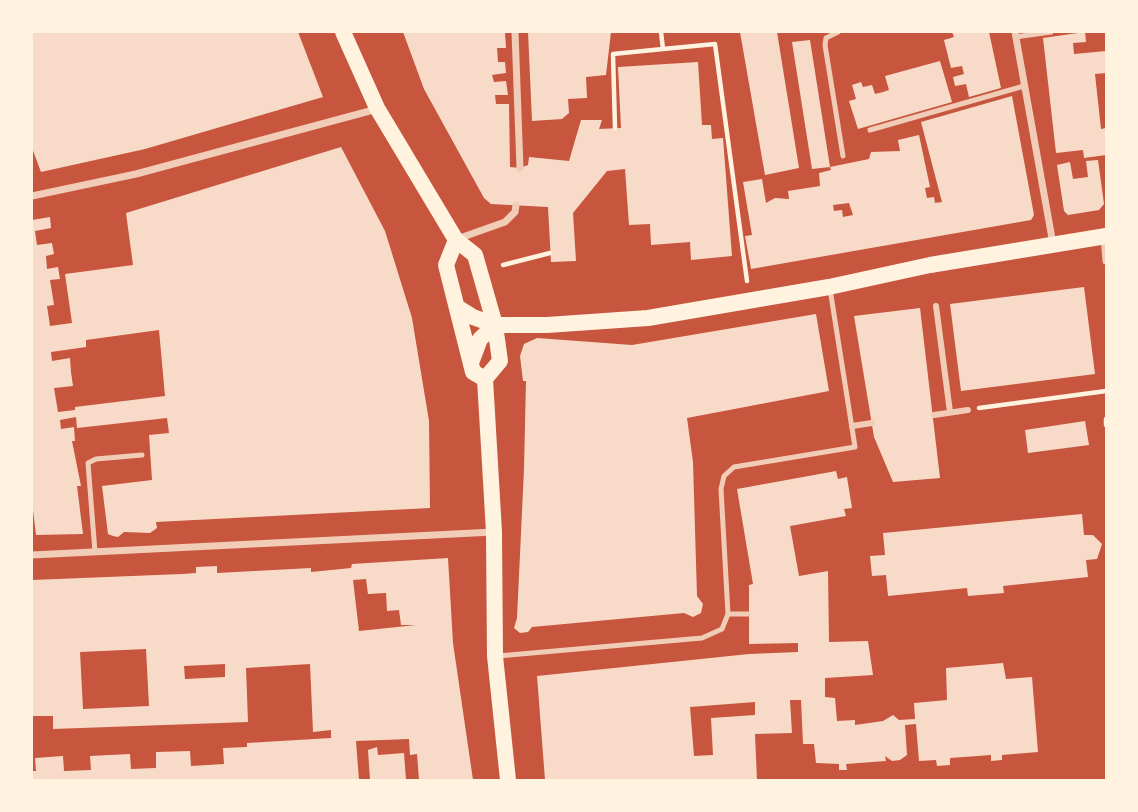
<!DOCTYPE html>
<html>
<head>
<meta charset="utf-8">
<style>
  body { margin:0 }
  #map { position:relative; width:1138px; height:812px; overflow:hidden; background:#c8553d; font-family:Signika,sans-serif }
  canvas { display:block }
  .frame { position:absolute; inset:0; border:33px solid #fff3e0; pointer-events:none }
</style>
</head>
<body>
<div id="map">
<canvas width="1138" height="812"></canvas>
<div class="frame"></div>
</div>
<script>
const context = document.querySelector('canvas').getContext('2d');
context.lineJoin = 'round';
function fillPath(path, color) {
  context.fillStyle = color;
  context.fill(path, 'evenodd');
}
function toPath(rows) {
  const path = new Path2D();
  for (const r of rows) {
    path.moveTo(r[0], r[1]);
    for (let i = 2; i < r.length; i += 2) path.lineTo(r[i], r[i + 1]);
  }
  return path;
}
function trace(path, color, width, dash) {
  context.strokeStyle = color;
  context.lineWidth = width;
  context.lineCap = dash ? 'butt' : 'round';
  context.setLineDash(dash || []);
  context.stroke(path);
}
fillPath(toPath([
  [32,32,298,32,323,97,145,149,41,172,32,148],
  [403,32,505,32,506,48,497,48,498,62,505,62,506,73,492,75,494,82,506,81,508,95,495,95,496,104,509,104,510,167,520,168,528,165,529,157,569,161,581,120,602,120,599,129,621,128,618,67,698,62,702,125,711,125,712,139,723,138,732,256,691,260,690,242,651,245,650,224,629,225,625,169,607,171,573,213,576,261,551,262,548,207,491,204,484,198,424,89],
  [528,32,611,32,606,75,586,77,587,98,568,99,569,113,562,119,532,121],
  [740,32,777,32,799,168,765,175],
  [952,32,989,32,1001,88,969,97,966,84,955,86,953,77,964,74,962,66,951,68,944,40,954,37],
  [1085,32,1086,42,1073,43,1074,54,1106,51,1106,73,1095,74,1101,129,1106,128,1106,155,1084,158,1083,150,1056,153,1043,38],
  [810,40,830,167,812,169,792,42],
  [940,61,952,102,858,129,849,101,856,99,852,85,861,82,863,87,872,85,875,94,883,92,889,90,885,76],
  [1012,96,1034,215,1031,220,751,269,745,236,752,235,743,182,762,179,766,203,775,198,789,199,788,191,820,186,819,173,831,170,830,167,869,159,871,152,900,151,898,140,919,135,930,187,925,188,927,198,934,197,935,203,942,202,921,122],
  [849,203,853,215,843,217,842,210,834,211,833,205],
  [341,147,385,231,412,318,429,421,430,508,156,522,157,528,150,533,124,532,118,537,113,536,108,534,102,486,152,480,149,435,169,433,167,418,77,428,76,417,60,420,61,429,74,427,75,441,72,441,81,486,77,486,83,534,36,535,32,502,32,220,50,217,51,228,35,231,37,245,52,243,54,254,46,256,47,269,58,267,60,279,50,280,54,305,47,306,50,326,72,323,65,274,133,265,126,213],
  [159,330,165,396,75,407,75,410,58,412,54,388,73,386,71,372,70,358,52,361,51,352,86,347,86,340],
  [1098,160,1104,204,1099,210,1068,215,1064,211,1057,165,1070,162,1073,179,1088,177,1086,161],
  [1084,287,1095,374,961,391,950,304],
  [920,308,940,478,893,482,874,437,854,316],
  [816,314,829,391,687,418,693,462,697,596,703,604,701,613,693,617,684,613,532,627,528,632,520,633,514,628,517,618,524,469,526,381,523,381,520,356,524,344,537,338,632,345],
  [1085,421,1089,445,1028,453,1025,430],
  [836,471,838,479,847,477,852,508,844,509,846,516,790,526,799,576,828,571,829,642,868,641,873,675,825,678,825,697,835,698,837,721,855,720,855,725,883,721,893,715,899,720,915,719,914,703,947,700,946,668,1003,663,1006,679,1032,677,1038,752,1002,755,1002,760,991,761,991,755,950,758,950,765,937,766,936,760,919,761,916,724,905,725,907,755,900,760,892,761,885,756,886,761,846,764,847,770,839,770,839,764,816,763,814,744,803,744,801,700,790,700,792,733,755,734,757,780,545,780,537,676,749,654,798,652,798,643,749,644,749,585,753,584,737,489],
  [755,702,755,715,711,718,713,755,694,756,690,707],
  [1082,514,1084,535,1093,535,1102,544,1097,559,1086,560,1088,577,1003,586,1004,593,968,596,967,588,888,596,886,575,872,576,870,556,885,555,883,533],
  [448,558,453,643,473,780,419,780,417,754,410,755,409,739,356,741,359,780,32,780,32,771,36,771,35,758,63,756,64,771,91,770,90,756,130,754,131,769,156,768,156,752,190,751,191,766,224,764,223,748,247,747,247,743,331,738,331,730,313,732,310,664,246,668,248,722,53,729,53,716,32,716,32,580,182,574,196,573,196,567,217,566,217,573,311,568,311,572,351,568,352,564],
  [366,579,368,594,386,593,387,611,399,610,401,625,416,625,359,631,353,580],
  [146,649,149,706,83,709,80,652],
  [225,664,225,677,185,679,184,666],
  [377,747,378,755,404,753,406,780,370,780,368,750]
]), '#f7dbc8');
trace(toPath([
  [663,49,715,44,747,281],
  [615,128,613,54,663,49,661,32],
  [503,265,550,253],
  [979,408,1106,391],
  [1106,419,1106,425]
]), '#fff3e0', 4.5);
trace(toPath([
  [838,32,826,38,825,45,843,156],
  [1015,37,1051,32],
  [870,130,1024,86],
  [95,552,88,463,96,459,142,455],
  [728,614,748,614],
  [498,656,702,638,722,629,728,614,721,489,724,476,734,467,855,447,830,289]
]), '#f1ccb7', 5);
trace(toPath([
  [936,306,950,412],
  [934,415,968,410],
  [852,426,872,423]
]), '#f1ccb7', 6);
trace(toPath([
  [515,32,520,168],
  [1015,32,1053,244],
  [32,196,136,174,377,109],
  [1104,237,1106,261],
  [457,239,505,222,515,212,516,205],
  [32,555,494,532]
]), '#f1ccb7', 7);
trace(toPath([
  [343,32,377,108,456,240,475,255,495,325,500,361,485,379,494,532,495,656,508,780],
  [456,240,446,265,473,372,485,379],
  [457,307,473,317,495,325,547,325,648,318,829,287,930,265,1106,236],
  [471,363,480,339,495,325]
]), '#fff3e0', 16);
</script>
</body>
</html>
